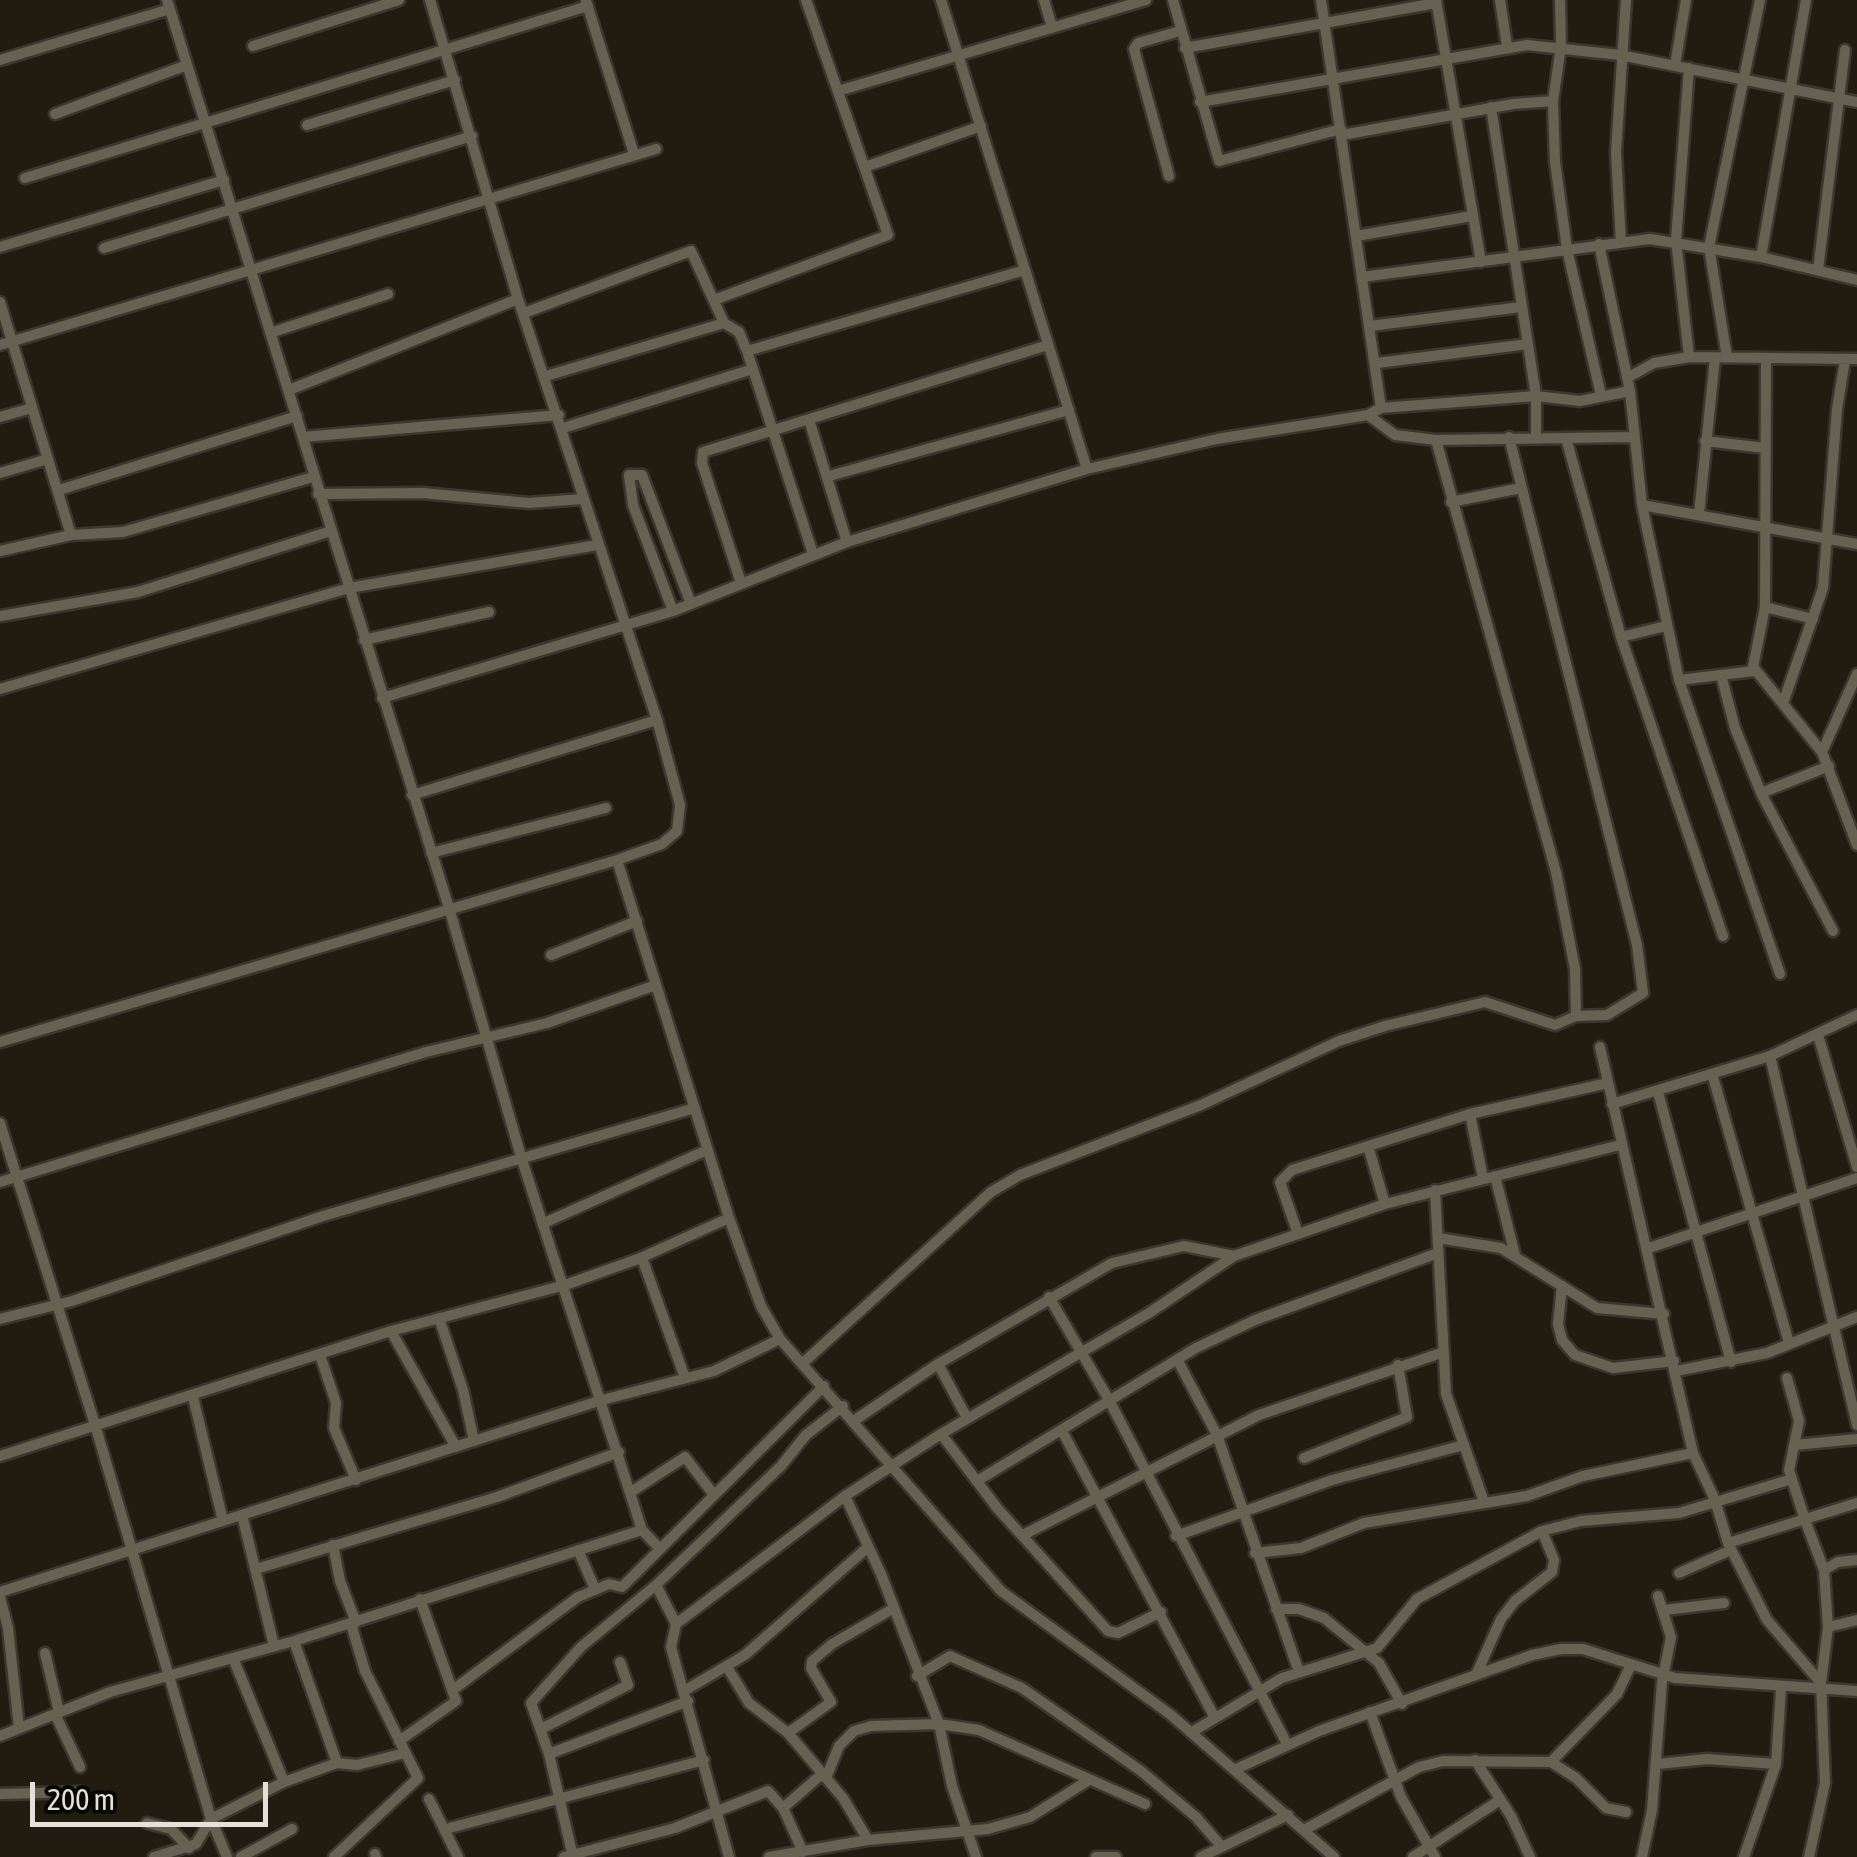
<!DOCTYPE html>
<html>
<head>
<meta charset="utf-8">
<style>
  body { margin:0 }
  #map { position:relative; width:1857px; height:1857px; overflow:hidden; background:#211c0f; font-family:"Asap Condensed",sans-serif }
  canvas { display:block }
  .scale { position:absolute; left:30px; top:1782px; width:238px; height:45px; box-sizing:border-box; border:5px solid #e5e1d8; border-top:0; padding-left:12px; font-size:30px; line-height:35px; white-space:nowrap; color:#e5e1d8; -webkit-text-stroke:8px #090703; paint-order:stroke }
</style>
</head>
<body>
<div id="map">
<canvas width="1857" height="1857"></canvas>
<div class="scale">200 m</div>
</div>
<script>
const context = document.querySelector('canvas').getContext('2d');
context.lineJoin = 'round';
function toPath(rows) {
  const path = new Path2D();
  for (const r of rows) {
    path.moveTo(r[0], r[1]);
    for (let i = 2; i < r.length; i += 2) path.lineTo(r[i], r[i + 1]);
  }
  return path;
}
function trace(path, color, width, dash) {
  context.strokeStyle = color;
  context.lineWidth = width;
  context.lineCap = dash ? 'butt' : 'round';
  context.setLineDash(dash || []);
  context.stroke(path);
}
const minor = toPath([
  [167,0,449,908,522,1160,642,1530],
  [941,0,1087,469],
  [1044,0,1052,27],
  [1173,0,1219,161,1341,129],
  [1436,0,1481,262],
  [1500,0,1507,46],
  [1560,0,1561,46,1553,101,1555,162,1567,249,1601,395],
  [586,1,634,154],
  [253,46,399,0],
  [1185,48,1436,3],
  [0,60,170,9],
  [1675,65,1686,0],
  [1689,68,1676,240,1689,357],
  [838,91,1146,0],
  [1200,102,1527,45,1620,55,1857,102],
  [1491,107,1536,396,1536,438],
  [55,114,187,65],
  [307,125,455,80],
  [1342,135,1513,104,1553,101],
  [865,167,981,126],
  [1169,176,1134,49,1138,43,1180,31],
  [25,178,588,6],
  [1356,236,1472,216],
  [1621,243,1616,152,1626,0],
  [1599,244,1630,391,1642,505,1679,680,1780,974],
  [0,247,224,180],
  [104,248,472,136],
  [1761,257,1806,0],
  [1818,270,1845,50],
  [1362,277,1650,239,1761,257,1857,280],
  [714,300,888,235,806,0],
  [0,302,71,535],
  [524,313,691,251,724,323,739,332,747,351,813,554],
  [1370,326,1521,307],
  [270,333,388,294],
  [0,345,656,149],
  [747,351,1025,270],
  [1727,357,1709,247,1760,0],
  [1766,360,1765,607,1753,667,1822,752],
  [1377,363,1528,344],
  [546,376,724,323],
  [1627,378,1654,363,1689,357,1857,359],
  [289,390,518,299],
  [1381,408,1536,396,1580,401,1630,391],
  [1368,415,1395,435,1436,440,1632,437],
  [0,417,32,408],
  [809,420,847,542],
  [563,428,753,369],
  [303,437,559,415],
  [1566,438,1621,637,1723,936],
  [1436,440,1556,872,1575,969,1576,1016],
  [1705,441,1765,448],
  [0,473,48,459],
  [829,476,1069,410],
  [59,490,297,416],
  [318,494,423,493,529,503,583,499],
  [1451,502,1521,488],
  [1642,505,1857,544],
  [1699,514,1715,358],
  [0,551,71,535,123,532,313,477],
  [741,583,702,463,703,452,1048,345],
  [1765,607,1813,619],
  [673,611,633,505,629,475,642,475,691,604],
  [0,616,138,592,331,531],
  [1621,637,1666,626],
  [364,640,489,612],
  [1857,674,1822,752,1857,845],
  [1721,675,1735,728,1761,793,1833,931],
  [1679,680,1754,671],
  [0,689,349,588,597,545],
  [382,698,673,611,847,542,1087,469,1217,439,1368,415,1381,408,1321,0],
  [1783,703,1823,588,1837,409,1845,360],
  [1761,793,1829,766],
  [412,795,657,720],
  [431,853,606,808],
  [617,860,729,1218,761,1306,780,1339,1001,1591,1171,1715,1334,1857],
  [551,955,637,921],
  [1818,1035,1857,1167],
  [0,1042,617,860,662,844,677,831,680,805,657,720,518,299,430,0],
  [1600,1047,1693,1453,1715,1500,1728,1543,1767,1620,1821,1683,1825,1783,1809,1857],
  [1770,1056,1857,1425],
  [1713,1077,1789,1343],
  [1658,1092,1731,1362],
  [1612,1104,1770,1056,1857,1015],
  [1470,1114,1483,1178],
  [0,1123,96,1428,211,1819,227,1857],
  [1368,1146,1385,1204],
  [1495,1176,1515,1255],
  [0,1182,426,1052,547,1023,656,985],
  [1435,1190,1446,1394,1484,1502],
  [544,1223,707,1150],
  [1297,1231,1280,1182,1292,1170,1470,1114,1608,1083],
  [1438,1238,1501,1248,1597,1308,1664,1314],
  [1649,1248,1857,1178],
  [642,1258,685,1378],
  [1562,1286,1558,1324,1562,1340,1575,1355,1613,1368,1674,1361],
  [1049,1297,1109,1400,1287,1744],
  [439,1318,463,1390,474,1441],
  [0,1319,72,1301,323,1216,695,1108],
  [391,1331,456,1447],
  [320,1355,336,1403,334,1428,356,1480],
  [1178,1361,1217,1435,1299,1672],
  [803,1363,991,1192,1020,1175,1201,1105,1339,1041,1385,1026,1485,1002,1555,1025,1576,1016,1607,1015,1643,993,1637,945,1509,437],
  [938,1364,967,1418],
  [1676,1371,1767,1353,1857,1317],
  [1787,1378,1799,1421,1789,1470,1805,1520,1824,1570,1838,1562,1857,1560],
  [193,1397,223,1521],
  [855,1420,938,1364,1112,1263,1184,1246,1234,1256],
  [1062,1431,1215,1718],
  [941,1434,998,1509,1108,1631,1118,1633,1161,1612],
  [1795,1445,1857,1439],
  [0,1456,391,1331,565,1285,638,1259,729,1218],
  [1304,1458,1407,1417,1398,1365],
  [977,1481,1196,1348,1255,1320,1438,1253],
  [631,1492,685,1457,714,1495],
  [845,1496,881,1574,939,1724,952,1786,976,1857],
  [242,1515,274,1646],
  [1023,1535,1259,1415,1441,1353],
  [1176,1536,1332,1480,1464,1445],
  [1728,1543,1857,1503],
  [333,1545,340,1581,356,1622],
  [578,1550,595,1589],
  [1255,1553,1301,1548,1364,1523,1527,1496,1583,1476,1693,1453],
  [256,1569,497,1497,619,1452],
  [1679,1573,1731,1550],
  [656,1585,676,1624],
  [0,1592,602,1400,714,1371,780,1339],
  [0,1597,8,1628,19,1728],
  [1276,1609,1299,1609,1324,1618,1379,1663,1402,1704],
  [1664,1610,1724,1603],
  [1828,1627,1857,1620],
  [294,1641,337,1763],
  [45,1653,59,1712],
  [233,1658,284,1782],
  [727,1667,749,1703,788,1733,843,1798,868,1840],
  [1476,1675,1501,1619,1515,1601,1552,1572,1554,1560,1542,1531],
  [917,1676,950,1656,1022,1688,1141,1771,1196,1817,1222,1847],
  [1821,1683,1828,1627,1824,1570],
  [454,1689,578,1597,609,1584,622,1587,824,1386],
  [684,1691,745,1655,868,1547],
  [1370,1712,1401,1797,1435,1857],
  [55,1714,80,1767],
  [541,1729,628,1685,620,1662],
  [1192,1732,1282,1678,1377,1648,1417,1599,1542,1531,1581,1521,1679,1513,1792,1479],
  [788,1733,831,1702,811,1668,812,1661,832,1644,894,1608],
  [0,1736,110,1692,294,1641,642,1530,660,1549],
  [399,1741,456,1701,420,1599],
  [549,1754,688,1701],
  [1475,1760,1511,1816,1530,1857],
  [1551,1762,1617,1694,1631,1665],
  [1658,1764,1707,1759,1776,1764],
  [1236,1769,1319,1731,1532,1655,1561,1649,1583,1649,1675,1678,1857,1691],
  [826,1778,839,1746,854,1731,871,1726,939,1724,979,1730,1145,1804],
  [0,1794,81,1792],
  [429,1799,458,1857],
  [783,1808,822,1774],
  [147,1823,171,1829,189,1848],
  [446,1829,704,1760],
  [1304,1830,1419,1767,1443,1761,1551,1762,1576,1778,1606,1808,1626,1812],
  [375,1854,376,1857],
  [154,1857,196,1844,211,1819,284,1782,337,1763,357,1765,405,1753],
  [241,1857,292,1829],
  [334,1857,418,1778,365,1671,351,1624],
  [564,1857,675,1828,768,1791,783,1808,803,1852],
  [573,1857,549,1754,531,1703,581,1647,656,1585,781,1466,806,1435,843,1406],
  [729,1857,671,1647,676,1624,845,1496,941,1434,1149,1313,1234,1256,1385,1204,1620,1145],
  [769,1857,868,1840,988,1829,1030,1817,1089,1780],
  [1096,1857,1116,1857],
  [1201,1857,1288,1815],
  [1413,1857,1500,1800],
  [1642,1857,1652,1810,1662,1682,1671,1637,1658,1596],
  [1744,1857,1776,1764,1781,1689]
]);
trace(minor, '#3b3730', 15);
trace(minor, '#676151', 10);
</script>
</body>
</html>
